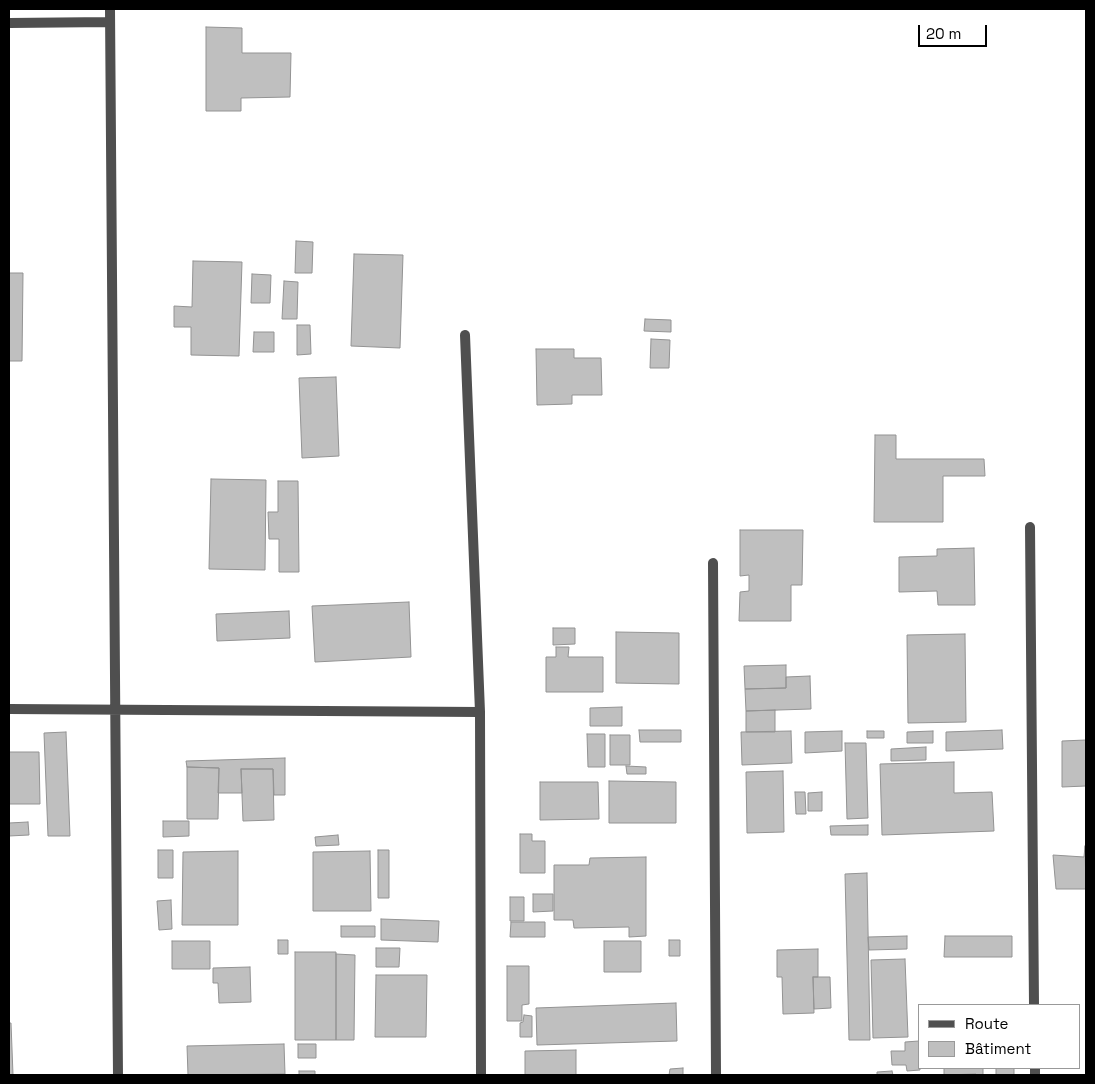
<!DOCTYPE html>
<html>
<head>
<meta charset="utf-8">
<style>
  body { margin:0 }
  #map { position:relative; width:1095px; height:1084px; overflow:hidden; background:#fff; font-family:"Space Grotesk",sans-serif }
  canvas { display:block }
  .frame { position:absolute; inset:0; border:10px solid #000; pointer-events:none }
  .legend { position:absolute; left:918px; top:1004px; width:162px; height:65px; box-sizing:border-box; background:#fff; border:1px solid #999; margin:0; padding:6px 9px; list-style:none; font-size:15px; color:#000 }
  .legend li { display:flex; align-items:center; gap:10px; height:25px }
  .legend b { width:25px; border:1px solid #999 }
  .scale { position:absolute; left:918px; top:25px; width:69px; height:22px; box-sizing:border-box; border:2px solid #000; border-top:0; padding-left:6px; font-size:15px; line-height:18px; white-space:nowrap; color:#000; -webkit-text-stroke:4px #fff; paint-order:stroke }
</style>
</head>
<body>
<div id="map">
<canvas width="1095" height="1084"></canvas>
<div class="frame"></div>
<ul class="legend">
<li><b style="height:6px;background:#4f4f4f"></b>Route</li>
<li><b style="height:14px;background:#bfbfbf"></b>Bâtiment</li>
</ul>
<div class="scale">20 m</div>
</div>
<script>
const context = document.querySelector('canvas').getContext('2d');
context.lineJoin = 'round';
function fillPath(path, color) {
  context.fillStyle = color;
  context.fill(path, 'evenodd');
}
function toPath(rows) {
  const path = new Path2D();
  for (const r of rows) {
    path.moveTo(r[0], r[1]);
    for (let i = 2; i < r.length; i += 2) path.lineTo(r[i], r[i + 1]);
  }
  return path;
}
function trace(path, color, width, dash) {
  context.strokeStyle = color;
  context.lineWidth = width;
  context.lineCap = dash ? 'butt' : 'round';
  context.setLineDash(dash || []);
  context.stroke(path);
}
const building = toPath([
  [206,27,242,28,242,53,291,53,290,97,241,98,241,111,206,111,206,27],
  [296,241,313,242,312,273,295,273,296,241],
  [354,254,403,255,400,348,351,346,354,254],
  [193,261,242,262,239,356,191,355,191,327,174,327,174,306,192,307,193,261],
  [9,273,23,273,22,361,9,361,9,273],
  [252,274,271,275,270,303,251,303,252,274],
  [284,281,298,282,297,319,282,319,284,281],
  [645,319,671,320,671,332,644,331,645,319],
  [297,325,310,325,311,354,297,355,297,325],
  [254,332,274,332,274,352,253,352,254,332],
  [651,339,670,340,669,368,650,368,651,339],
  [536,349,574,349,574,358,601,358,602,395,572,395,572,404,537,405,536,349],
  [336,377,339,456,302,458,299,378,336,377],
  [875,435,896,435,896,459,984,459,985,476,943,476,943,522,874,522,875,435],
  [211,479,266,480,265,570,209,569,211,479],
  [278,481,298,481,299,572,279,572,279,539,269,539,268,512,278,512,278,481],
  [740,530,803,530,802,585,791,585,791,621,739,621,740,592,749,591,749,575,740,576,740,530],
  [974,548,975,605,938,605,937,591,899,592,899,557,937,556,937,549,974,548],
  [409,602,411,657,315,662,312,606,409,602],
  [289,611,290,638,217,641,216,614,289,611],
  [553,628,575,628,575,644,553,645,553,628],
  [616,632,679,633,679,684,616,683,616,632],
  [965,634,966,722,908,723,907,635,965,634],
  [556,647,569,647,568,657,603,657,603,692,546,692,546,657,556,657,556,647],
  [786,665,786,688,745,689,744,666,786,665],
  [810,676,811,709,746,711,745,689,786,688,786,677,810,676],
  [622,707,622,726,590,726,590,708,622,707],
  [775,710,775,732,746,732,746,711,775,710],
  [639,730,681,730,681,742,640,742,639,730],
  [1002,730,1003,749,946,751,946,732,1002,730],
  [791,731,792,763,742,765,741,732,791,731],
  [842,731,842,751,805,753,805,732,842,731],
  [867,731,884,731,884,738,867,738,867,731],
  [933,731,933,743,907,743,907,732,933,731],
  [66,732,70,836,48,836,44,733,66,732],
  [587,734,605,734,605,767,588,767,587,734],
  [610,735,630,735,630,765,610,765,610,735],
  [1086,740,1086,786,1062,787,1062,741,1086,740],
  [845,743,866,743,868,818,847,819,845,743],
  [926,747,926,760,891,761,891,749,926,747],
  [9,752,39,752,40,804,9,804,9,752],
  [285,758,285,795,274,795,273,769,241,769,242,793,218,793,219,768,187,767,186,761,285,758],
  [954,762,954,793,992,792,994,831,882,835,880,764,954,762],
  [626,766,646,767,646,774,627,774,626,766],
  [187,767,219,768,218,819,187,819,187,767],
  [241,769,273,769,274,820,243,821,241,769],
  [783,771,784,832,747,833,746,772,783,771],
  [609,781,676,782,676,823,609,823,609,781],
  [540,782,598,782,599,819,540,820,540,782],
  [795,792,805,792,806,814,796,814,795,792],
  [822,792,822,811,808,811,808,793,822,792],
  [163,821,189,821,189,836,163,837,163,821],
  [28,822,29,835,9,836,9,823,28,822],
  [868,825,868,835,831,835,830,826,868,825],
  [520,834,532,834,532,841,545,841,545,873,520,873,520,834],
  [338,835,339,845,316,846,315,837,338,835],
  [1085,846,1086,889,1056,889,1053,855,1084,857,1085,846],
  [158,850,173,850,173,878,158,878,158,850],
  [378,850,389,850,389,898,378,898,378,850],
  [238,851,238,925,182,925,183,852,238,851],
  [370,851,371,911,313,911,313,852,370,851],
  [646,857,646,936,629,937,629,927,574,928,573,920,554,920,554,865,589,865,590,858,646,857],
  [867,873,870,1040,849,1040,845,874,867,873],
  [533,894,553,894,553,911,533,912,533,894],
  [510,897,524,897,524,921,510,921,510,897],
  [171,900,172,929,159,930,157,901,171,900],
  [381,919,439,921,438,942,381,940,381,919],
  [511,922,545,922,545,937,510,937,511,922],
  [341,926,375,926,375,937,341,937,341,926],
  [907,936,907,949,869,950,868,937,907,936],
  [945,936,1012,936,1012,957,944,957,945,936],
  [278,940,288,940,288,954,278,954,278,940],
  [669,940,680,940,680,956,669,956,669,940],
  [172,941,210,941,210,969,172,969,172,941],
  [604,941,641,941,641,972,604,972,604,941],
  [376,948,400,948,399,967,376,967,376,948],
  [818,949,818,977,813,977,814,1013,783,1014,782,977,777,977,777,950,818,949],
  [295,952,336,952,336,1040,295,1040,295,952],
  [336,954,355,955,354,1040,336,1040,336,954],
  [905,959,908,1037,873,1038,871,960,905,959],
  [507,966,529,966,529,1004,522,1005,522,1021,507,1021,507,966],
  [250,967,251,1002,219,1003,218,983,213,983,213,968,250,967],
  [376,975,427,975,426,1037,375,1037,376,975],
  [813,977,830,977,831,1008,814,1009,813,977],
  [676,1003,677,1041,537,1045,536,1008,676,1003],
  [524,1015,532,1016,532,1037,520,1037,520,1023,523,1022,524,1015],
  [9,1023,11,1023,13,1075,9,1075,9,1023],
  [919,1041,919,1068,920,1068,920,1070,907,1071,906,1065,892,1065,891,1051,905,1051,905,1042,919,1041],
  [284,1044,285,1074,188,1075,187,1046,284,1044],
  [298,1044,316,1044,316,1058,298,1058,298,1044],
  [576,1050,576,1075,525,1075,525,1051,576,1050],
  [683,1068,683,1075,669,1075,670,1069,683,1068],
  [944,1068,983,1068,983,1075,976,1075,976,1074,944,1075,944,1068],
  [996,1068,1014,1068,1014,1075,996,1075,996,1068],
  [299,1071,315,1071,315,1075,299,1075,299,1071],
  [892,1071,893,1075,877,1075,877,1072,892,1071]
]);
fillPath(building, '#bfbfbf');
trace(building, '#939393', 1);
trace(toPath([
  [110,9,118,1075],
  [9,23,110,22],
  [465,335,480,712,481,1075],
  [1030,527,1034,1005],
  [713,563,716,1075],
  [9,709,480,712],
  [1035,1068,1035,1075]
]), '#4f4f4f', 10);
</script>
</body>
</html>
